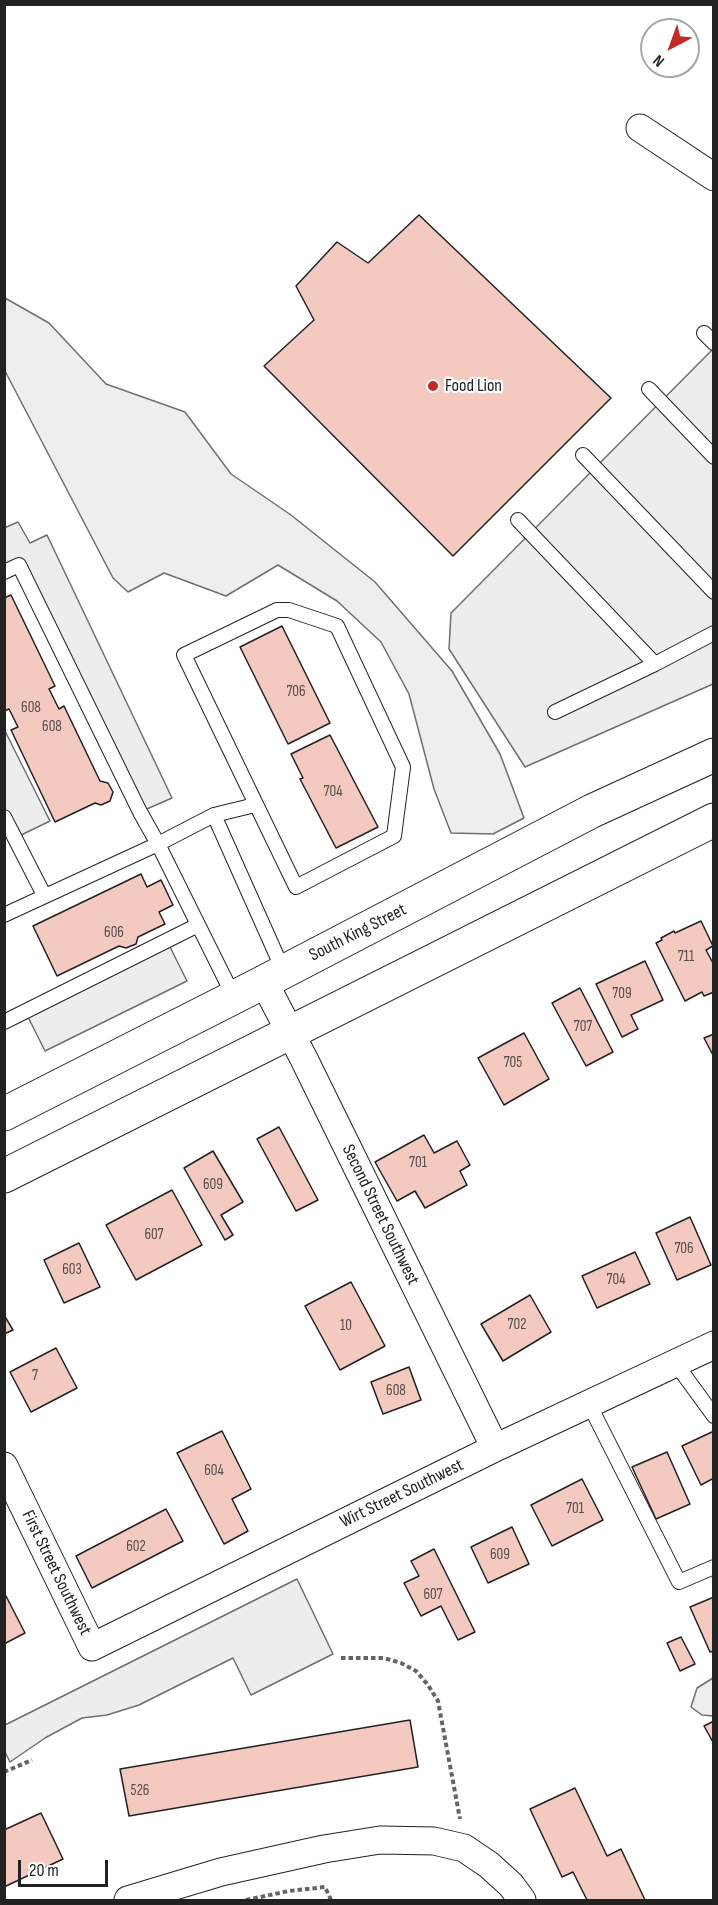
<!DOCTYPE html>
<html>
<head>
<meta charset="utf-8">
<style>
  body { margin:0 }
  #map { position:relative; width:718px; height:1905px; overflow:hidden; background:#fff; font-family:"Sofia Sans Condensed",sans-serif }
  canvas { display:block }
  .frame { position:absolute; inset:0; border:6px solid #222; pointer-events:none }
  .north { position:absolute; left:640px; top:18px; width:60px; height:60px; box-sizing:border-box; background:#fff; border:2px solid #a7a7a7; border-radius:50%; rotate:221deg; font-size:16px; font-weight:700; line-height:24px; text-align:center; color:#222 }
  .north::after { content:''; display:block; margin:auto; width:21px; height:27px; background:#c62828; clip-path:polygon(50% 0,100% 100%,50% 72%,0 100%) }
  .scale { position:absolute; left:18px; top:1860px; width:90px; height:27px; box-sizing:border-box; border:3px solid #222; border-top:0; padding-left:8px; font-size:18px; line-height:21px; white-space:nowrap; color:#222; -webkit-text-stroke:4px #fff; paint-order:stroke }
</style>
</head>
<body>
<div id="map">
<canvas width="718" height="1905"></canvas>
<div class="frame"></div>
<div class="north">N</div>
<div class="scale">20 m</div>
</div>
<script>
const context = document.querySelector('canvas').getContext('2d');
context.lineJoin = 'round';
function fillPath(path, color) {
  context.fillStyle = color;
  context.fill(path, 'evenodd');
}
function toPath(rows) {
  const path = new Path2D();
  for (const r of rows) {
    path.moveTo(r[0], r[1]);
    for (let i = 2; i < r.length; i += 2) path.lineTo(r[i], r[i + 1]);
  }
  return path;
}
function trace(path, color, width, dash) {
  context.strokeStyle = color;
  context.lineWidth = width;
  context.lineCap = dash ? 'butt' : 'round';
  context.setLineDash(dash || []);
  context.stroke(path);
}
function write(font, color, halo, rows, align = 'center') {
  context.font = font + ' "Sofia Sans Condensed",sans-serif';
  context.lineWidth = 4.5;
  context.setLineDash([]);
  context.textBaseline = 'middle';
  context.strokeStyle = halo;
  context.fillStyle = color;
  for (const [text, x, y, turn = 0] of rows) {
    context.save();
    context.translate(x, y);
    context.rotate((+turn || 0) * Math.PI / 180);
    context.textAlign = isNaN(turn) ? turn : align;
    if (halo) context.strokeText(text, 0, 0);
    context.fillText(text, 0, 0);
    context.restore();
  }
}
const green = toPath([
  [5,298,49,323,106,384,185,412,231,474,291,515,375,582,452,671,500,754,524,818,493,834,451,833,434,789,409,694,381,642,337,601,278,565,226,596,164,573,128,592,113,578,5,371,5,298],
  [713,1678,713,1716,702,1715,691,1707,697,1688,713,1678]
]);
fillPath(green, '#eee');
trace(green, '#6f6f6f', 1.5);
const parking = toPath([
  [713,349,713,684,525,767,449,649,451,613,713,349],
  [18,522,30,543,47,535,172,798,140,812,19,565,5,572,4,528,18,522],
  [4,729,50,821,15,838,5,817,4,729],
  [167,941,187,981,45,1051,25,1011,167,941],
  [297,1579,333,1654,251,1695,233,1658,139,1705,107,1715,82,1718,45,1738,10,1762,5,1752,5,1725,297,1579]
]);
fillPath(parking, '#ededed');
trace(parking, '#6f6f6f', 1.5);
const building = toPath([
  [419,215,611,398,453,556,264,366,314,320,296,286,337,242,368,263,419,215],
  [11,595,55,686,49,689,59,709,64,706,100,781,108,783,113,792,110,801,101,805,95,803,55,822,11,730,18,727,9,709,4,711,4,598,11,595],
  [282,626,330,723,288,744,240,647,282,626],
  [330,735,378,827,336,848,300,779,303,778,291,754,330,735],
  [141,874,147,887,161,880,173,905,159,912,165,924,138,937,136,944,126,948,119,946,57,976,33,926,141,874],
  [701,921,713,946,706,950,714,965,714,992,704,996,702,992,685,1001,656,943,662,940,661,938,674,931,675,933,701,921],
  [645,961,663,1000,631,1015,638,1029,622,1037,596,984,645,961],
  [580,988,613,1052,586,1066,552,1003,580,988],
  [524,1033,549,1079,504,1105,478,1058,524,1033],
  [714,1034,714,1057,704,1038,714,1034],
  [279,1127,318,1200,296,1211,257,1139,279,1127],
  [424,1135,434,1153,457,1141,470,1165,460,1171,467,1185,425,1208,415,1191,397,1201,375,1162,424,1135],
  [213,1151,243,1202,221,1215,233,1235,225,1240,184,1168,213,1151],
  [172,1190,202,1245,136,1280,106,1225,172,1190],
  [690,1217,711,1265,677,1280,656,1233,690,1217],
  [79,1243,100,1287,64,1303,44,1260,79,1243],
  [635,1252,650,1284,597,1308,582,1276,635,1252],
  [351,1282,385,1346,340,1370,305,1306,351,1282],
  [530,1295,551,1332,503,1361,481,1324,530,1295],
  [4,1315,13,1330,4,1334,4,1315],
  [56,1348,77,1388,31,1412,10,1372,56,1348],
  [409,1367,421,1400,383,1414,371,1382,409,1367],
  [222,1431,251,1489,232,1499,248,1531,224,1544,177,1453,222,1431],
  [714,1431,714,1478,701,1485,682,1446,714,1431],
  [667,1452,690,1504,656,1519,632,1467,667,1452],
  [582,1479,603,1520,552,1546,531,1505,582,1479],
  [166,1509,183,1541,92,1588,76,1556,166,1509],
  [512,1527,529,1564,488,1583,471,1547,512,1527],
  [434,1549,475,1632,458,1640,441,1606,421,1616,404,1583,419,1576,411,1561,434,1549],
  [4,1596,6,1596,25,1633,4,1644,4,1596],
  [714,1597,714,1651,710,1652,690,1607,714,1597],
  [681,1637,695,1664,680,1671,667,1643,681,1637],
  [410,1720,418,1767,129,1816,120,1769,410,1720],
  [714,1721,714,1744,704,1726,714,1721],
  [575,1788,607,1856,621,1849,645,1900,587,1900,573,1872,562,1877,530,1809,575,1788],
  [41,1813,63,1859,4,1887,4,1830,41,1813]
]);
fillPath(building, '#f3c9c0');
trace(building, '#222', 1.5);
const lane = toPath([
  [704,333,714,343],
  [649,389,714,457],
  [583,455,714,592],
  [518,520,655,664],
  [4,572,19,565,140,812,158,844,234,997],
  [277,610,289,610,337,626,403,767,394,836,296,887,184,655,277,610],
  [555,712,655,664,714,633],
  [214,815,284,972],
  [4,817,44,895],
  [4,915,158,844,214,815,255,805],
  [4,1022,198,925],
  [676,1364,714,1416],
  [589,1404,679,1582,714,1567]
]);
const street = toPath([
  [640,128,714,177],
  [264,982,303,1057,495,1448],
  [4,1466,92,1647,495,1448,714,1345],
  [128,1900,221,1872,324,1849,380,1840,434,1841,464,1848,489,1865,511,1885,522,1900]
]);
const primary = toPath([
  [4,1114,264,982,592,811,714,755],
  [4,1176,714,820]
]);
trace(lane, '#222', 16);
trace(street, '#222', 29);
trace(primary, '#222', 35);
trace(toPath([
  [341,1658,384,1658,401,1663,416,1671,428,1685,438,1701,460,1819],
  [4,1772,32,1760],
  [246,1900,289,1891,325,1887,331,1900]
]), '#646464', 4, [4.5, 3]);
trace(lane, '#fff', 14);
trace(street, '#fff', 27);
trace(primary, '#fff', 33);
for (const [x, y, r, color] of [
  [433,386,6,"#c62828"]
]) {
  const dot = new Path2D();
  dot.arc(x, y, r, 0, 2 * Math.PI);
  context.fillStyle = color;
  context.fill(dot);
  trace(dot, '#fff', 2);
}
write('15px', '#564c4a', null, [
  ["706",296,692],
  ["608",31,708],
  ["608",52,727],
  ["704",333,792],
  ["606",114,933],
  ["711",686,957],
  ["709",622,994],
  ["707",583,1027],
  ["705",513,1063],
  ["701",418,1163],
  ["609",213,1185],
  ["607",154,1235],
  ["706",684,1249],
  ["603",72,1270],
  ["704",616,1280],
  ["702",517,1325],
  ["10",346,1326],
  ["7",35,1376],
  ["608",396,1391],
  ["604",214,1471],
  ["701",575,1509],
  ["602",136,1547],
  ["609",500,1555],
  ["607",433,1595],
  ["526",140,1791]
]);
write('18px', '#222', '#fff', [
  ["Food Lion",445,386]
], 'left');
write('18px', '#222', '#fff', [
  ["South King Street",358,933,-27],
  ["Second Street Southwest",380,1215,64],
  ["Wirt Street Southwest",402,1494,-26],
  ["First Street Southwest",56,1573,64]
]);
</script>
</body>
</html>
